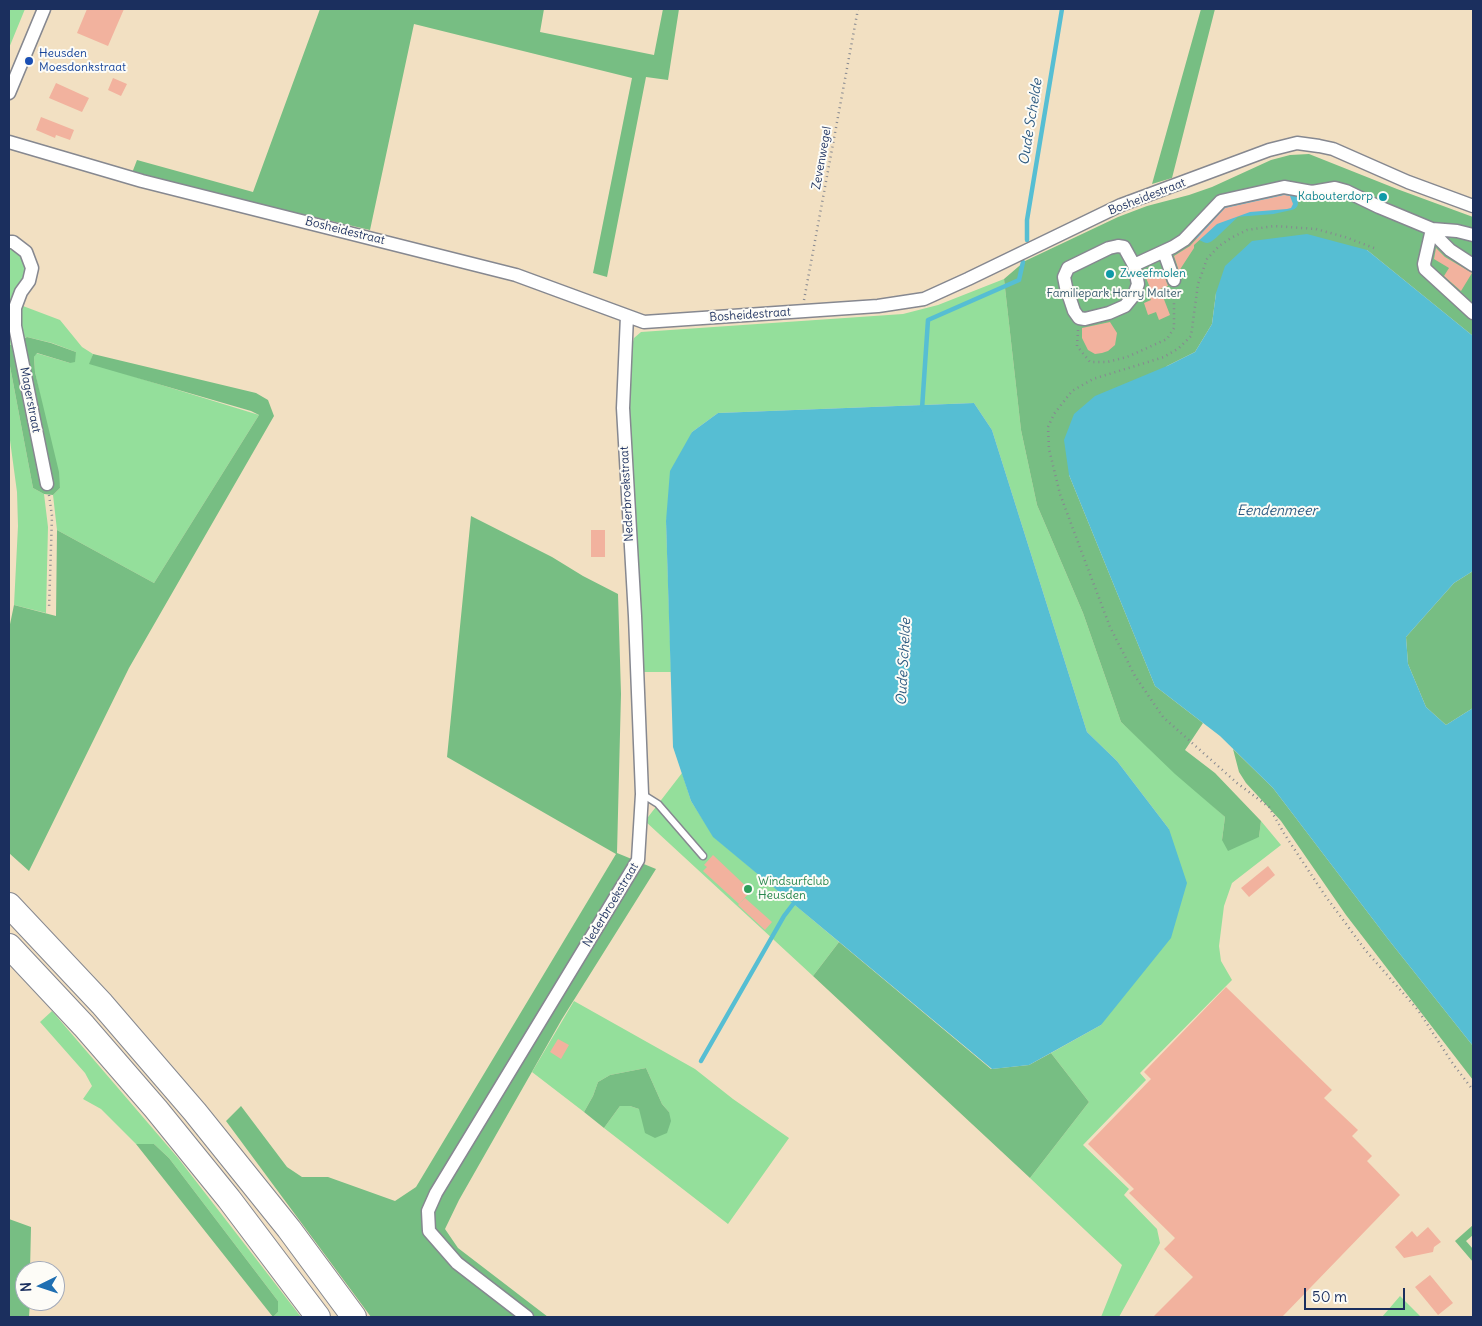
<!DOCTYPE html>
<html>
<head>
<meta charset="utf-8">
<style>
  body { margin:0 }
  #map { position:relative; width:1482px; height:1326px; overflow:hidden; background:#f2e0c2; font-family:Delius,sans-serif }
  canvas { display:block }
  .frame { position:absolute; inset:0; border:10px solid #1b2f5e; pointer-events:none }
  .north { position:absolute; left:15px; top:1261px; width:50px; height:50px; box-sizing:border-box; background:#fdfcf7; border:1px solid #a3aaba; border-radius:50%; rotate:266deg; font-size:14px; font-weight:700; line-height:20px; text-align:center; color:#1b2f5e }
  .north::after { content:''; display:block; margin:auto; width:18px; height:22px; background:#1f6fb2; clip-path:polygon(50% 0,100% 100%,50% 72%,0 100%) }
  .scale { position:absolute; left:1304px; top:1288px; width:101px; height:22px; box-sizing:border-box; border:2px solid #1b2f5e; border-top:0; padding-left:6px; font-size:15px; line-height:18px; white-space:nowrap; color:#1b2f5e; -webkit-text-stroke:4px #fdfcf7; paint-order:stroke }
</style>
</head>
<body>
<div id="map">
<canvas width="1482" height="1326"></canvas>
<div class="frame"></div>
<div class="north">N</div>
<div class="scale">50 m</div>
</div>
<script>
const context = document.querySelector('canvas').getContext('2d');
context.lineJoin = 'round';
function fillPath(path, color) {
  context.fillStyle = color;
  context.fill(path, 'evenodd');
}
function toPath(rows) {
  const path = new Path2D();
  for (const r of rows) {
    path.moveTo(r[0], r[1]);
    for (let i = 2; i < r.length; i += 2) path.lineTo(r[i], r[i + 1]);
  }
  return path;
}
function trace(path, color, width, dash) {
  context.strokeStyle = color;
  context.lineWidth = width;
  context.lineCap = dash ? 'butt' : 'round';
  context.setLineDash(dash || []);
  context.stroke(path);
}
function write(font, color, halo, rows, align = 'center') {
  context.font = font + ' Delius,sans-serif';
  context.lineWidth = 4;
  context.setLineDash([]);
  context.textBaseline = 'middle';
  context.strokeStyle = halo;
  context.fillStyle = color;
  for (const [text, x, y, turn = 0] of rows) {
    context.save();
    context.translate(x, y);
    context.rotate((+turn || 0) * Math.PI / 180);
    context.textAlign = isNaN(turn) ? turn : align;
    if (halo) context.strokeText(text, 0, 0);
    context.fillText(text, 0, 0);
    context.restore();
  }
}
fillPath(toPath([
  [9,9,25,9,9,48],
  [9,245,27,259,15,342,10,345,9,356],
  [1004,279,1021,430,1037,505,1083,613,1121,722,1225,817,1222,840,1259,837,1261,821,1281,845,1232,883,1224,906,1219,946,1221,961,1232,980,1140,1073,1146,1080,1083,1145,1129,1189,1124,1195,1157,1229,1160,1243,1119,1317,1101,1317,1122,1265,1030,1178,1089,1102,1051,1053,1101,1025,1169,829,1117,761,1087,732,992,430,974,403,718,413,692,432,666,521,671,672,644,672,630,424,630,354,634,338,641,332,903,314,938,305],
  [23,306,60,320,82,347,93,354,90,363,259,415,154,583,57,530,53,495,60,488,35,372,34,357,36,353,70,363,76,352,52,343,27,337,21,339,21,314],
  [9,361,33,488,44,494,48,527,46,613,14,605,18,526,17,492,9,433],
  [682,773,691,801,714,837,839,942,813,976,645,821],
  [574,1001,695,1069,733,1099,789,1138,728,1224,604,1128,620,1106,630,1106,639,1109,669,1112,662,1104,646,1068,610,1075,598,1082,593,1096,584,1112,532,1072],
  [52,1011,178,1158,301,1317,273,1317,278,1312,278,1301,169,1158,154,1144,136,1144,101,1109,83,1099,92,1086,85,1073,40,1022],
  [1400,1296,1421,1317,1382,1317]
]), '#94df9b');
fillPath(toPath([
  [320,9,544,9,540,32,654,55,663,9,679,9,668,80,646,77,607,277,593,273,632,78,414,24,370,230,249,202,132,173,137,160,253,192],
  [1201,9,1215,9,1172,178,1152,184],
  [1309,154,1397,189,1473,217,1473,336,1367,250,1216,293,1212,324,1195,352,1167,366,1069,475,1155,686,1203,723,1185,750,1215,773,1261,821,1259,837,1228,851,1222,840,1225,817,1175,774,1121,722,1083,613,1037,505,1021,430,1004,279,1025,261,1118,217,1147,206,1189,195,1212,187,1271,160,1290,155],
  [27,337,51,343,76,352,75,362,70,363,37,353,34,357,35,372,59,472,60,488,53,495,44,494,33,488,9,361,10,345],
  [93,354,256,393,268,400,274,416,129,668,29,871,9,853,9,629,14,605,56,616,57,530,154,583,259,415,251,411,89,364],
  [471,516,552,557,583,576,618,594,621,694,617,853,656,869,562,1019,459,1200,445,1229,458,1248,548,1317,371,1317,226,1121,241,1106,287,1167,302,1177,328,1177,395,1201,416,1187,616,854,447,757],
  [1473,571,1473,708,1446,725,1426,707,1408,664,1406,637,1454,583],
  [1233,749,1273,788,1388,939,1473,1046,1473,1080,1346,915,1281,821,1246,783,1239,772],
  [839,942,991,1069,1029,1065,1051,1053,1089,1102,1030,1178,813,976],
  [646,1068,662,1104,669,1112,671,1121,667,1133,655,1138,645,1133,639,1109,630,1106,620,1106,604,1128,584,1112,593,1096,598,1082,610,1075],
  [136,1144,154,1144,169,1158,278,1301,278,1312,273,1317],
  [9,1219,31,1227,30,1271,25,1271,25,1301,30,1301,29,1317,9,1317],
  [1473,1225,1473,1235,1466,1241,1473,1249,1473,1262,1455,1241]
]), '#77be83');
fillPath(toPath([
  [1307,234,1367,250,1473,336,1473,571,1454,583,1406,637,1408,664,1426,707,1446,725,1473,708,1473,1046,1388,939,1273,788,1220,736,1155,686,1069,475,1064,440,1074,414,1095,396,1167,366,1195,352,1212,324,1216,293,1225,266,1252,241],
  [974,403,992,430,1087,732,1117,761,1169,829,1187,883,1171,938,1101,1025,1029,1065,992,1069,713,837,691,801,673,747,666,521,670,471,692,432,718,413]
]), '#56bed3');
trace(toPath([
  [1027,240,1027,220,1062,9],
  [922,409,928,320,1019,280,1023,262],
  [701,1061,784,916,797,899]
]), '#56bed3', 4.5);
trace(toPath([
  [1279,195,1290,195,1291,203,1273,207,1235,210,1211,233,1207,236,1201,233,1228,205,1279,195]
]), '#56bed3', 14);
fillPath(toPath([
  [87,9,124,9,108,46,77,33],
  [113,78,127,84,121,96,108,90],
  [56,83,89,98,82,112,49,98],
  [41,117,74,130,70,140,56,135,55,138,36,130],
  [1284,195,1290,196,1293,204,1291,208,1287,209,1250,212,1217,224,1194,245,1194,248,1179,271,1174,256,1190,246,1225,208],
  [1436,248,1445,257,1472,273,1461,291,1444,276,1449,268,1434,259],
  [1154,269,1156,273,1162,270,1168,286,1160,289,1170,315,1159,320,1156,312,1148,315,1144,303,1151,300,1148,292,1151,290,1144,273],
  [1110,322,1117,333,1115,345,1108,351,1102,353,1095,354,1088,350,1082,338,1082,328],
  [591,530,605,530,605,557,591,557],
  [713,855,751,891,739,904,703,871,707,867,704,865],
  [1268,866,1275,875,1249,897,1241,888],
  [745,898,772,922,765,930,738,905],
  [1226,987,1332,1090,1324,1098,1358,1130,1352,1136,1372,1156,1367,1161,1400,1195,1282,1317,1153,1317,1193,1277,1164,1249,1175,1238,1129,1193,1134,1189,1088,1144,1151,1079,1144,1072],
  [558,1039,569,1045,561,1059,550,1052],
  [1428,1227,1441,1242,1434,1247,1433,1252,1404,1258,1395,1247,1412,1231,1417,1237],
  [1430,1275,1453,1303,1438,1315,1415,1287]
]), '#f2b29e');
const lane = toPath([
  [642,794,658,804,703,856]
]);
const street = toPath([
  [9,93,44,9],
  [9,142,142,181,516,275,644,322,878,306,924,299,968,279,1121,205,1269,150,1297,143,1319,146,1333,149,1408,182,1473,206],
  [1432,229,1424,264,1425,269,1473,313],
  [1432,229,1440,240,1450,250,1473,265],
  [9,242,13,242,26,252,32,268,29,281,21,292,15,308,15,326,47,484],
  [1118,246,1124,247,1134,265,1138,284,1134,295,1125,306,1109,313,1085,319,1079,318,1074,311,1066,287,1064,277,1068,268,1109,248,1118,246],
  [1164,252,1174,280],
  [1134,265,1173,247,1184,240,1221,201,1284,187,1312,192,1335,188,1346,191,1379,207,1432,229,1457,231,1473,235],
  [527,1317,457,1263,429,1231,428,1211,436,1193,638,860,642,794,635,616,623,408,627,316]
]);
const highway = toPath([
  [9,905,102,1004,195,1112,289,1229,354,1317],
  [9,946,84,1026,156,1109,229,1199,318,1317]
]);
trace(lane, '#868890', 9);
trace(street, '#868890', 15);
trace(highway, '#868890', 26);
trace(toPath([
  [1374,248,1345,237,1316,229,1274,226,1247,230,1231,238,1219,246,1207,259,1198,284,1191,336,1179,348,1164,357,1093,379,1072,391,1054,414,1048,427,1049,449,1060,494,1082,553,1110,627,1135,676,1163,717,1237,783,1269,807,1285,835,1324,894,1366,951,1418,1010,1453,1064,1473,1090],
  [804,300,858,9],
  [1078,330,1077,346,1090,362,1107,362,1127,357,1167,339,1174,328,1174,297,1172,293],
  [49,495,52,516,49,609]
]), '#868890', 2.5, [1, 4]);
trace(lane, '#fff', 6);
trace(street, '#fff', 12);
trace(highway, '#fff', 24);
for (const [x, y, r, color] of [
  [29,61,5,"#1a4fb4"],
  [1383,197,5,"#0f9aa8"],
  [1110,274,5,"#0f9aa8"],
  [748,889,5,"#2e9e5b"]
]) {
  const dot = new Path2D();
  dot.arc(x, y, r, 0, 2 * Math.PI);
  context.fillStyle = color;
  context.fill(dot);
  trace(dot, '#fdfcf7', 2);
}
write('12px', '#164399', '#fdfcf7', [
  ["Heusden",39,54],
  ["Moesdonkstraat",39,68]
], 'left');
write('12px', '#1b2f5e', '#fdfcf7', [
  ["Zevenwegel",822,158,-80],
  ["Bosheidestraat",1147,197,-21],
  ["Bosheidestraat",345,231,14],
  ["Bosheidestraat",750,315,-4],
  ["Magerstraat",30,400,79],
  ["Nederbroekstraat",627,494,-93],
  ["Nederbroekstraat",611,905,-59]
]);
write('12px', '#0d838f', '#fdfcf7', [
  ["Kabouterdorp",1373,197],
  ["Zweefmolen",1120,274,"left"]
], 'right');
write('12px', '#395b6d', '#fdfcf7', [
  ["Familiepark Harry Malter",1114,294]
]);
write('12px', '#27864d', '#fdfcf7', [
  ["Windsurfclub",758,882],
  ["Heusden",758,896]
], 'left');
write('italic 14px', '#2d5a81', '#fdfcf7', [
  ["Oude Schelde",1031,122,-81],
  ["Eendenmeer",1277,511],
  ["Oude Schelde",904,662,-87]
]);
</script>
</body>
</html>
